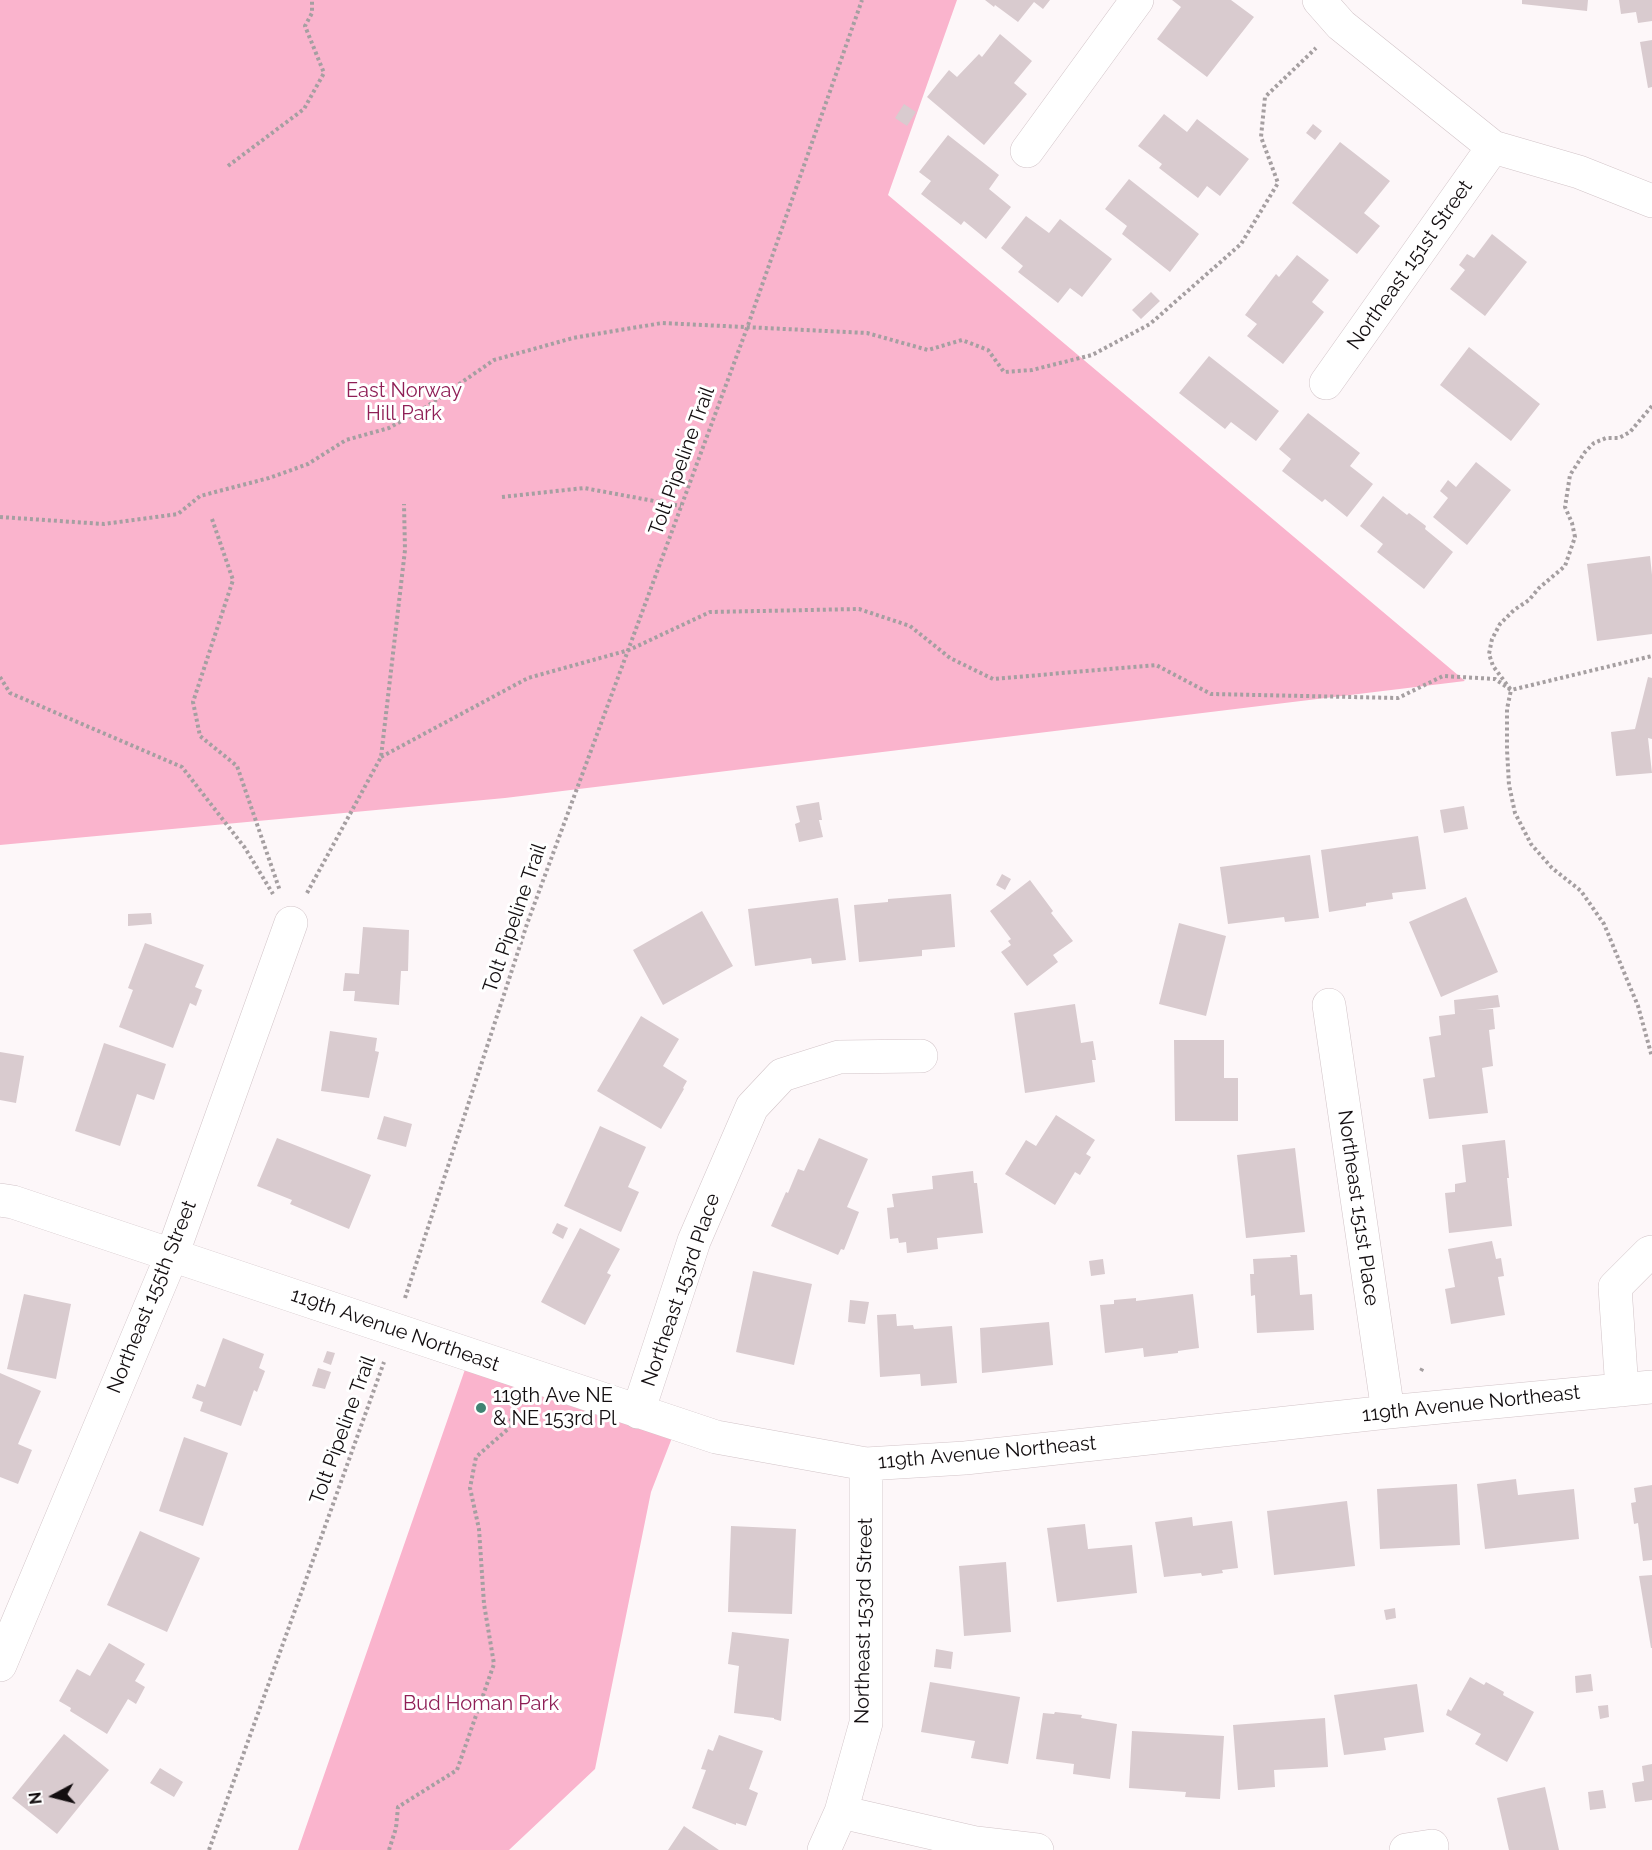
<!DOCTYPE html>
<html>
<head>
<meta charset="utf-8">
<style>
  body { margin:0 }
  #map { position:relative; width:1652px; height:1850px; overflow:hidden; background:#fdf7f9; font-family:Raleway,sans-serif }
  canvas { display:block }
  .north { position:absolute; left:24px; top:1766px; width:60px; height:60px; -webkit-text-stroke:4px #fff; paint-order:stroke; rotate:263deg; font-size:16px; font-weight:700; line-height:24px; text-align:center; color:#130e10 }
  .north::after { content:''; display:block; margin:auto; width:21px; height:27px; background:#130e10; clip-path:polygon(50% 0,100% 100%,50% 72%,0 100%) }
</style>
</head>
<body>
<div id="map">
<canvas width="1652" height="1850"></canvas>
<div class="north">N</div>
</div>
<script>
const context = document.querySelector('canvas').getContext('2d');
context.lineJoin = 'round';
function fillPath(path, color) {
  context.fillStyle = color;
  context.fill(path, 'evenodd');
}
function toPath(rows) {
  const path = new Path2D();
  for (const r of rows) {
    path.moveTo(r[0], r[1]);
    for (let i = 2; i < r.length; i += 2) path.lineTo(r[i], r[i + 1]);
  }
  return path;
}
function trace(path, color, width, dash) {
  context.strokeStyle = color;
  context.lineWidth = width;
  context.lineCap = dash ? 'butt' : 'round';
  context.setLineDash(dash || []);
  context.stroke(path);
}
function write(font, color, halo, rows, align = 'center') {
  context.font = font + ' Raleway,sans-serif';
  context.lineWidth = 6;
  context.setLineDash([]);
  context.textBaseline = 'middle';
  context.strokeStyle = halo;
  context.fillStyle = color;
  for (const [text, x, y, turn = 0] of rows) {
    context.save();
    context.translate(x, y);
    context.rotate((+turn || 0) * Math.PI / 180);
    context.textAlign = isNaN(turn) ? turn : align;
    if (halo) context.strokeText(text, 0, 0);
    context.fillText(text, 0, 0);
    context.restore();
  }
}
fillPath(toPath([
  [0,0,957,0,888,195,1465,681,505,798,0,845],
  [470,1355,677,1425,651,1492,595,1769,509,1850,298,1850]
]), '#fab4cd');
fillPath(toPath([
  [985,0,1050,0,1043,9,1034,2,1018,22,995,5,994,7],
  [1172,0,1231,0,1254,17,1207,77,1157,39,1181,7],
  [1522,0,1588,0,1587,11,1522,4],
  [1619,0,1652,0,1652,21,1638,23,1636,12,1621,14],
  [1000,34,1032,61,1014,83,1027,94,984,145,927,97,949,70,957,77,979,54,982,57],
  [1652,40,1652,87,1648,88,1640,42],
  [904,104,916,112,907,126,895,118],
  [1164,114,1187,132,1197,119,1249,159,1220,196,1207,186,1198,198,1159,168,1162,164,1138,146],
  [1313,124,1322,131,1315,140,1306,133],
  [948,135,999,175,989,189,1011,207,986,239,964,221,961,225,921,194,931,181,919,172],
  [1340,142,1390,181,1364,213,1380,226,1357,254,1292,203],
  [1129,179,1199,234,1170,272,1122,234,1127,226,1105,209],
  [1026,216,1049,233,1060,219,1112,259,1082,297,1070,288,1058,303,1018,272,1023,266,1001,248],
  [1492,234,1527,262,1485,316,1450,289,1465,270,1459,265,1467,254,1474,258],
  [1297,255,1329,280,1312,302,1324,312,1283,364,1247,336,1257,324,1245,315,1276,274,1279,277],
  [1151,292,1160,301,1141,319,1132,310],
  [1469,347,1540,404,1511,441,1440,385],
  [1209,356,1279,411,1256,441,1231,422,1225,429,1179,393],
  [1308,413,1360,453,1350,466,1373,484,1347,517,1325,499,1322,502,1282,471,1291,459,1279,449],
  [1476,462,1511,490,1467,545,1433,517,1448,498,1440,491,1448,480,1456,487],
  [1383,496,1407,515,1409,513,1426,526,1425,529,1453,552,1424,589,1377,552,1383,544,1360,526],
  [1650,556,1652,575,1652,634,1597,641,1587,564],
  [1648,677,1652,678,1652,739,1648,738,1652,773,1616,776,1611,732,1635,729],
  [819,802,822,820,819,820,823,837,799,842,795,824,800,822,796,806],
  [1464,806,1468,829,1444,833,1440,810],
  [1418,836,1426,889,1392,893,1393,899,1366,903,1366,906,1329,912,1321,850],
  [1310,855,1319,918,1285,922,1284,917,1228,924,1220,867],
  [1002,874,1011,879,1005,890,996,885],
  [1030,880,1053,911,1051,913,1073,941,1053,955,1058,962,1027,986,1001,952,1011,945,1008,941,1011,939,990,911],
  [951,894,955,947,922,950,922,956,859,962,854,905,888,902,888,899],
  [1466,897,1498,972,1441,997,1409,922],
  [838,898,846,960,812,964,811,958,755,966,748,909],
  [702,911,733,966,663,1005,633,950],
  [151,913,152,924,128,926,128,914],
  [1179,923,1226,936,1206,1016,1159,1004],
  [363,927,409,930,408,971,401,971,399,1005,354,1001,355,991,343,991,345,973,359,974],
  [145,943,204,965,195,987,202,990,196,1006,190,1003,173,1048,119,1027,133,990,128,988],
  [1498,995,1500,1007,1476,1010,1493,1009,1495,1029,1489,1030,1493,1066,1482,1068,1488,1113,1429,1119,1423,1079,1435,1077,1429,1037,1441,1035,1439,1016,1455,1014,1454,1000],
  [1075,1004,1081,1043,1093,1041,1096,1060,1092,1060,1095,1082,1025,1093,1014,1013],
  [641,1016,679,1039,663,1066,687,1081,683,1088,684,1089,661,1129,597,1091],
  [330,1031,377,1038,375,1051,379,1052,369,1098,321,1091],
  [1174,1040,1224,1040,1224,1078,1238,1078,1238,1121,1175,1121],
  [104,1043,166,1064,154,1100,137,1094,120,1146,75,1131],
  [0,1052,24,1056,16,1103,0,1100],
  [1056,1115,1095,1140,1086,1154,1091,1157,1080,1175,1075,1172,1055,1205,1005,1174,1026,1140,1036,1146],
  [384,1116,412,1124,406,1147,377,1139],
  [600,1126,646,1147,628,1187,639,1192,621,1232,564,1206],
  [277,1138,371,1175,349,1229,290,1204,292,1200,257,1186],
  [819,1138,868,1159,847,1207,859,1212,844,1250,841,1249,838,1255,771,1226,786,1192,788,1193,798,1169,804,1171],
  [1505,1140,1509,1178,1507,1178,1512,1226,1449,1233,1445,1193,1455,1192,1455,1184,1466,1182,1462,1145],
  [1295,1148,1305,1232,1246,1238,1237,1155],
  [973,1171,974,1183,977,1183,983,1233,937,1238,938,1249,907,1253,906,1242,899,1243,898,1238,890,1239,887,1208,894,1207,892,1194,933,1189,932,1176],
  [557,1223,568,1228,563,1239,552,1233],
  [580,1228,620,1249,607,1273,611,1275,585,1325,541,1302],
  [1492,1241,1496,1259,1501,1258,1504,1276,1498,1277,1505,1315,1451,1324,1445,1289,1455,1287,1448,1249],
  [1290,1255,1297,1255,1300,1295,1312,1294,1314,1330,1257,1333,1255,1295,1251,1296,1250,1274,1254,1274,1253,1259,1291,1257],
  [1103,1259,1105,1274,1091,1276,1089,1261],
  [753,1271,812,1284,794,1365,736,1352],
  [24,1294,71,1304,56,1379,7,1369],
  [1193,1294,1199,1348,1178,1351,1178,1353,1144,1357,1143,1348,1105,1353,1100,1305,1114,1304,1114,1300,1136,1298,1136,1301],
  [850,1300,869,1302,865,1324,848,1322],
  [896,1314,897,1326,913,1325,914,1329,952,1326,957,1383,921,1386,920,1374,880,1377,877,1315],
  [1049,1322,1053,1365,982,1373,980,1328],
  [223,1338,264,1354,259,1368,265,1371,257,1392,254,1390,241,1426,200,1411,203,1402,192,1398,197,1384,205,1387],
  [327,1351,335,1353,331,1365,323,1362],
  [318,1368,331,1372,325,1389,312,1386],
  [0,1373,41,1391,18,1444,32,1450,18,1484,0,1477],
  [184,1437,228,1453,203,1526,159,1511],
  [1516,1479,1518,1495,1574,1489,1579,1539,1485,1549,1477,1484],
  [1457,1484,1460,1545,1380,1549,1377,1489],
  [1652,1485,1652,1560,1643,1561,1638,1523,1634,1524,1631,1503,1636,1502,1634,1488],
  [1347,1501,1355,1566,1274,1575,1267,1511],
  [1192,1517,1193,1526,1232,1521,1238,1568,1222,1570,1223,1573,1202,1576,1201,1573,1164,1577,1155,1522],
  [1085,1524,1088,1549,1132,1545,1137,1593,1057,1602,1047,1528],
  [731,1526,796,1529,792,1614,728,1612],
  [140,1531,200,1558,167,1632,107,1605],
  [1006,1562,1011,1632,964,1636,959,1566],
  [1652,1575,1652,1648,1651,1648,1639,1576],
  [1395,1608,1396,1618,1386,1620,1384,1610],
  [732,1632,789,1639,781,1721,774,1719,774,1718,734,1713,739,1666,728,1664],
  [109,1643,145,1664,135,1681,145,1687,136,1704,128,1699,107,1734,70,1711,71,1708,59,1701,77,1669,90,1676],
  [936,1649,953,1652,951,1669,934,1667],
  [1591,1674,1593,1691,1576,1693,1575,1676],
  [1470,1677,1484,1685,1486,1682,1504,1692,1503,1695,1534,1712,1507,1762,1475,1744,1481,1734,1446,1715,1448,1709,1451,1711],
  [930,1682,1020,1697,1008,1764,971,1758,975,1741,921,1732],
  [1417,1684,1424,1732,1384,1738,1386,1750,1344,1755,1334,1695],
  [1608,1705,1609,1717,1600,1719,1598,1706],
  [1055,1712,1082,1715,1081,1718,1117,1724,1110,1779,1073,1774,1074,1764,1036,1759,1043,1713,1054,1714],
  [1325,1718,1328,1767,1274,1770,1275,1787,1238,1790,1233,1725],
  [1132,1731,1224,1736,1220,1799,1185,1797,1186,1792,1129,1788],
  [64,1734,109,1770,57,1834,12,1798],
  [719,1735,763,1751,749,1789,758,1793,746,1826,736,1823,736,1825,692,1808,706,1770,701,1769,708,1749,713,1751],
  [1652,1764,1652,1800,1635,1802,1632,1783,1644,1781,1642,1766],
  [160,1768,183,1782,174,1797,150,1783],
  [1545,1787,1559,1850,1509,1850,1497,1798],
  [1603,1790,1606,1808,1590,1810,1588,1792],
  [684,1826,719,1850,668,1850]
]), '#d9cbcf');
const minor = toPath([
  [1319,0,1341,25,1493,147,1579,172,1652,201],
  [1027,151,1137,0],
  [1326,383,1493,147],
  [1329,1005,1388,1412],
  [0,1200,13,1202,716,1437,866,1464,965,1458,1388,1412,1652,1387],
  [1622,1390,1615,1287,1649,1253,1652,1252],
  [638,1412,694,1241,752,1107,782,1075,839,1057,921,1056],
  [0,1665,172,1255,291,923],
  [841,1812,976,1843,1037,1850],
  [824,1850,841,1812,866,1723,866,1464],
  [1406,1850,1432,1846]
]);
trace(minor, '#d2c4c8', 34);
trace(toPath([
  [228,166,304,109,324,73,305,26,312,13,312,0],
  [1652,406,1630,432,1619,438,1606,438,1594,443,1585,452,1570,475,1565,507,1572,523,1575,537,1565,566,1539,588,1529,600,1514,610,1500,624,1492,639,1489,654,1493,666,1511,690,1507,709,1507,750,1509,785,1515,813,1531,844,1552,868,1581,891,1604,924,1638,1006,1652,1057],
  [502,497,584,488,681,506],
  [0,517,104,524,178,514,200,496,269,478,308,464,346,440,389,428,426,407,494,360,573,338,662,323,867,333,928,350,962,340,988,350,1004,372,1032,370,1092,355,1150,324,1241,244,1278,183,1261,137,1265,97,1316,48],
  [212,519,233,580,193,702,200,736,237,766,280,891],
  [0,677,10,693,182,767,245,848,273,894],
  [381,757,528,678,629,650,710,612,859,609,910,626,950,658,993,679,1156,665,1211,694,1398,698,1443,676,1495,679,1511,690,1652,656],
  [307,893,381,757,405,550,404,504],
  [405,1298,527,924,747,328,862,0],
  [1421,1371,1423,1367],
  [209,1850,384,1362],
  [389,1850,396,1828,398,1807,457,1770,494,1664,484,1604,479,1529,470,1488,476,1457,508,1429,516,1405]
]), '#a59fa1', 4, [3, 3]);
trace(minor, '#fff', 33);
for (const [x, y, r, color] of [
  [481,1408,6,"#418373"]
]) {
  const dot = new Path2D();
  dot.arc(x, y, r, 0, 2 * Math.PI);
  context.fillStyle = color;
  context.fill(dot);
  trace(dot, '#fff', 2);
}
write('20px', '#130e10', '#fff', [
  ["Northeast 151st Street",1410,265,-55],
  ["Tolt Pipeline Trail",682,461,-70],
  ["Tolt Pipeline Trail",515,918,-71],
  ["Northeast 151st Place",1358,1208,82],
  ["Northeast 153rd Place",681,1290,-71],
  ["Northeast 155th Street",152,1297,-68],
  ["119th Avenue Northeast",395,1330,19],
  ["119th Avenue Northeast",1471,1404,-6],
  ["Tolt Pipeline Trail",343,1430,-70],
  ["119th Avenue Northeast",987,1453,-5],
  ["Northeast 153rd Street",864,1621,-89]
]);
write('20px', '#8f1f56', '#fff', [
  ["East Norway",404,391],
  ["Hill Park",404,414],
  ["Bud Homan Park",481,1704]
]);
write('20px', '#130e10', '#fff', [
  ["119th Ave NE",493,1396],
  ["& NE 153rd Pl",493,1419]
], 'left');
</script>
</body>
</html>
